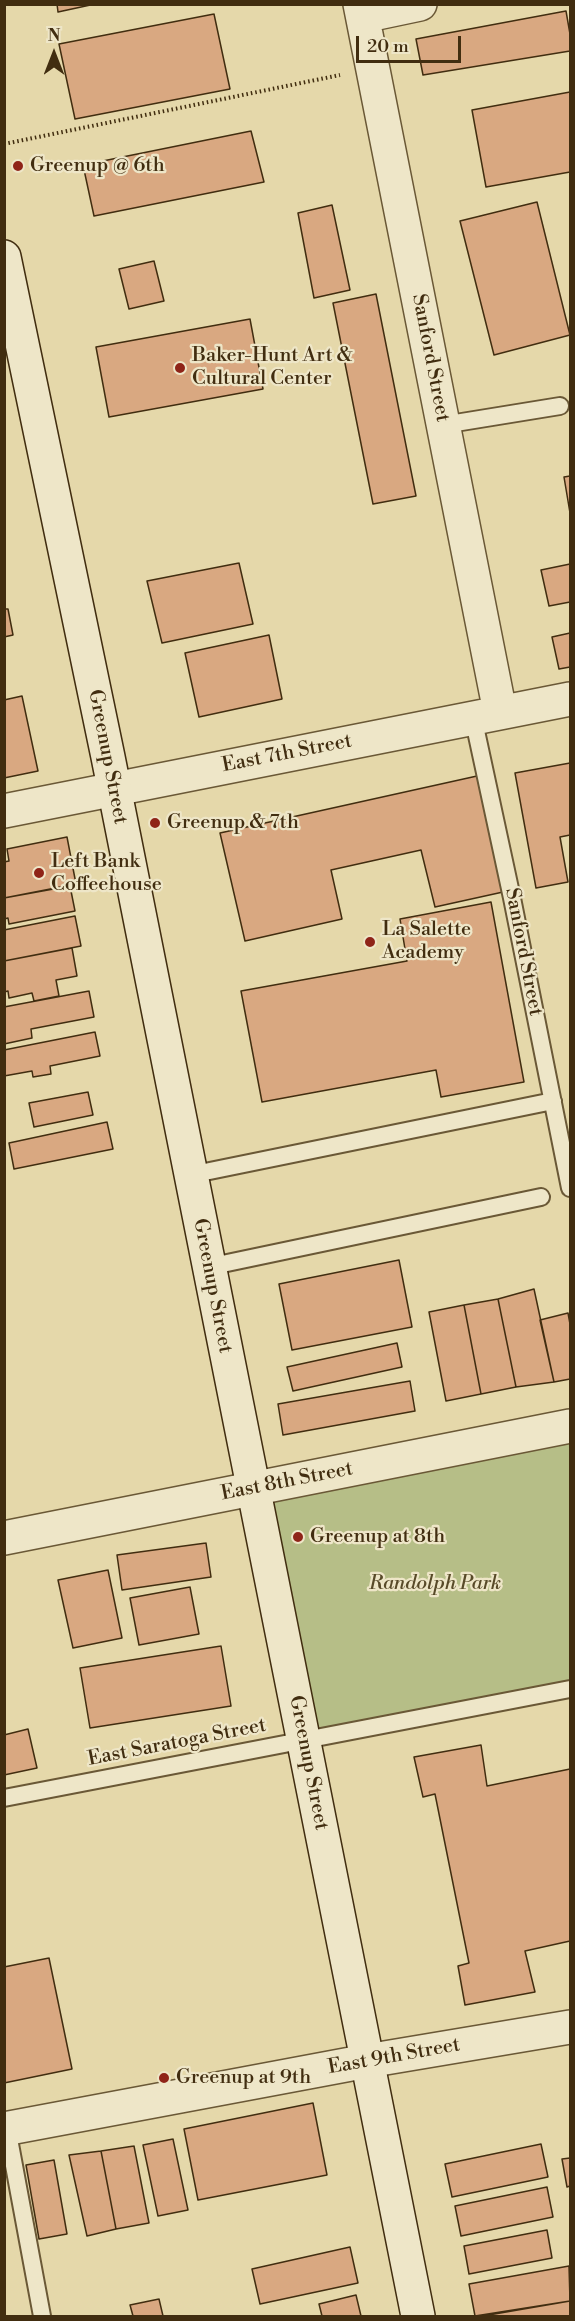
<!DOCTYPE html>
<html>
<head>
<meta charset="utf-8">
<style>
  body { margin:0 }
  #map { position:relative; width:575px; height:2321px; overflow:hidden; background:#e5d8aa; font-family:"Libre Bodoni",serif }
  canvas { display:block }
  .frame { position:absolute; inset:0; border:6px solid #412d10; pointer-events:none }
  .north { position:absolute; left:24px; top:24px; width:60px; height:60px; -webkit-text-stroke:4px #eee6c8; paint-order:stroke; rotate:0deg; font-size:16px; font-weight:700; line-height:24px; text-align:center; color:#412d10 }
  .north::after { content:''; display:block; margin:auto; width:21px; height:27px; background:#412d10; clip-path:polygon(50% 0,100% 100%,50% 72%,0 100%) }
  .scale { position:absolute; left:356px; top:36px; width:105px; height:27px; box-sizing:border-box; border:3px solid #412d10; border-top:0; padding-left:8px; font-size:18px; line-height:21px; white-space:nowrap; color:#412d10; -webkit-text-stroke:4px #eee6c8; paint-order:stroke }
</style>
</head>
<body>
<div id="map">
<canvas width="575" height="2321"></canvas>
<div class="frame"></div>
<div class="north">N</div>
<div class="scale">20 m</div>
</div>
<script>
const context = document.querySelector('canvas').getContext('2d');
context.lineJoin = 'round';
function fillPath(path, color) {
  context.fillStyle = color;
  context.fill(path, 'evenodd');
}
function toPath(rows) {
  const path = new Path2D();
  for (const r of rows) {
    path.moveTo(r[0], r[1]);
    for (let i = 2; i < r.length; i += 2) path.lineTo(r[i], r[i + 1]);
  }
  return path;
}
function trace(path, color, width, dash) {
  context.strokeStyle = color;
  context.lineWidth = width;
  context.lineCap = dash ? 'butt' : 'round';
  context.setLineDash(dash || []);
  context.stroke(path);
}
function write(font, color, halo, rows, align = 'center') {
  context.font = font + ' "Libre Bodoni",serif';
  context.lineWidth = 4.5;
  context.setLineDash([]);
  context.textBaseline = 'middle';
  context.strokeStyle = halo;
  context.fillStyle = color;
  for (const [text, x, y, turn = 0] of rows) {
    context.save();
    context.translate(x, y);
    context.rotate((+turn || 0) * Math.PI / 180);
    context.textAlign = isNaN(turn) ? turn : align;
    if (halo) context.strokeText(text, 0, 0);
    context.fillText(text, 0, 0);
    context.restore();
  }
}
fillPath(toPath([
  [570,1426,570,1689,303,1739,252,1489]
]), '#b6be87');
const building = toPath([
  [57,4,95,4,58,12,57,4],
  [566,11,570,34,570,51,423,75,416,39,566,11],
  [214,14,230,89,75,119,59,44,214,14],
  [570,92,570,172,486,187,472,110,570,92],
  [251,131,264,182,94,216,83,165,251,131],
  [537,202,570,335,494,355,460,221,537,202],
  [332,205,350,290,314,298,298,213,332,205],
  [154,261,164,301,129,309,119,269,154,261],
  [376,294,416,496,373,504,333,303,376,294],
  [250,319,263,389,109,417,96,347,250,319],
  [570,476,570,513,564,477,570,476],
  [239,563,253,624,162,643,147,581,239,563],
  [570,564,570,602,549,606,541,570,570,564],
  [4,609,8,609,13,635,4,637,4,609],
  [570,633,570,667,559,669,552,637,570,633],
  [269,635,282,699,199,717,185,653,269,635],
  [22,696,38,771,4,778,4,700,22,696],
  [570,763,570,835,560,837,568,882,536,888,515,773,570,763],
  [477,776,503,892,435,907,421,850,331,870,342,919,245,941,220,833,477,776],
  [67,837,76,884,4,898,4,862,9,861,7,849,67,837],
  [70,886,75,911,9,924,8,918,4,919,4,898,70,886],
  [491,902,524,1082,441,1097,436,1070,262,1102,241,991,407,961,400,919,491,902],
  [75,916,81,946,4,961,4,930,75,916],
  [72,948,77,976,56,980,59,996,34,1001,32,993,9,998,8,991,4,992,4,961,72,948],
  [89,991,94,1017,31,1029,32,1038,4,1044,4,1007,89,991],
  [95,1032,100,1056,50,1066,51,1074,33,1077,32,1071,4,1076,4,1050,95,1032],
  [88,1092,93,1115,34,1127,29,1103,88,1092],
  [107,1122,113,1149,14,1169,9,1143,107,1122],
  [399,1260,412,1327,292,1350,279,1284,399,1260],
  [534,1289,554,1382,516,1387,498,1299,534,1289],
  [498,1299,516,1387,481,1394,464,1305,498,1299],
  [464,1305,481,1394,446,1401,429,1312,464,1305],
  [568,1313,570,1324,570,1379,554,1382,540,1320,568,1313],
  [397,1343,402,1367,293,1391,287,1367,397,1343],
  [410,1381,415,1411,283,1435,278,1404,410,1381],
  [206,1543,211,1577,122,1590,117,1555,206,1543],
  [108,1570,122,1638,73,1648,58,1580,108,1570],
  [190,1587,199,1634,139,1645,130,1598,190,1587],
  [221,1646,231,1706,90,1728,80,1668,221,1646],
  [28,1729,37,1768,4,1775,4,1735,28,1729],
  [481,1745,487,1786,570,1769,570,1941,525,1951,535,1992,465,2005,458,1966,469,1963,435,1794,423,1797,414,1757,481,1745],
  [49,1958,72,2069,4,2083,4,1967,49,1958],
  [313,2103,327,2175,198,2200,184,2129,313,2103],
  [173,2139,188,2210,158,2216,143,2145,173,2139],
  [541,2144,548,2177,452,2197,445,2164,541,2144],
  [134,2146,149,2223,116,2229,101,2151,134,2146],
  [101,2151,116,2229,87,2236,69,2155,101,2151],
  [570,2158,570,2186,567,2187,562,2159,570,2158],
  [54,2160,67,2234,39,2239,26,2165,54,2160],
  [547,2187,553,2217,461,2236,455,2206,547,2187],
  [547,2230,552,2258,469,2274,464,2246,547,2230],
  [350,2247,358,2283,260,2304,252,2269,350,2247],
  [569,2266,570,2301,475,2316,469,2284,569,2266],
  [356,2295,361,2316,322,2316,319,2304,356,2295],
  [159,2299,163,2316,133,2316,130,2305,159,2299],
  [570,2301,570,2316,483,2316,570,2301]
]);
fillPath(building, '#d9a881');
trace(building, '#412d10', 1.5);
const service = toPath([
  [443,425,560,406],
  [473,717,512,898,570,1188],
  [190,1175,553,1101],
  [208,1267,541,1197],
  [4,1798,570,1689],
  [7,2128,42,2316]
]);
const minor = toPath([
  [360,4,500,712],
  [363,16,420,4],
  [4,811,570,699],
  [4,1538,570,1426],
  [4,2129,367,2061,570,2027]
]);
const secondary = toPath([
  [4,257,108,757,418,2316]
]);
trace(service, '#6a5836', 20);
trace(minor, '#6a5836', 36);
trace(secondary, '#412d10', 36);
trace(toPath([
  [4,144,340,75]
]), '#412d10', 4, [1.5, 3]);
trace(service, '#eee6c8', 16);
trace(minor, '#eee6c8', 33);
trace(secondary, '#eee6c8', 33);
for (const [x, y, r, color] of [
  [18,166,6,"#8f2418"],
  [180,368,6,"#8f2418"],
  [155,823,6,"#8f2418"],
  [39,873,6,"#8f2418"],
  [370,942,6,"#8f2418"],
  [298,1537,6,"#8f2418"],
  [164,2078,6,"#8f2418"]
]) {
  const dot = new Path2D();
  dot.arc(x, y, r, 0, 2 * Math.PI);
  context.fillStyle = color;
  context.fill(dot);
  trace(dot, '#eee6c8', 2);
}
write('20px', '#412d10', '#eee6c8', [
  ["Greenup @ 6th",30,166],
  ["Baker-Hunt Art &",192,356],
  ["Cultural Center",192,379],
  ["Greenup & 7th",167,823],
  ["Left Bank",51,862],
  ["Coffeehouse",51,885],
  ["La Salette",382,930],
  ["Academy",382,953],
  ["Greenup at 8th",310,1537],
  ["Greenup at 9th",176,2078]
], 'left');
write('20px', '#412d10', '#eee6c8', [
  ["Sanford Street",430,358,79],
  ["East 7th Street",287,754,-11],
  ["Greenup Street",107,757,79],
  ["Sanford Street",523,952,79],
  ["Greenup Street",212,1286,79],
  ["East 8th Street",287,1482,-11],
  ["East Saratoga Street",177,1743,-11],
  ["Greenup Street",308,1763,79],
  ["East 9th Street",394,2057,-10]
]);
write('italic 20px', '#584a28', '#eee6c8', [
  ["Randolph Park",435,1584]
]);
</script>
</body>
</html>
